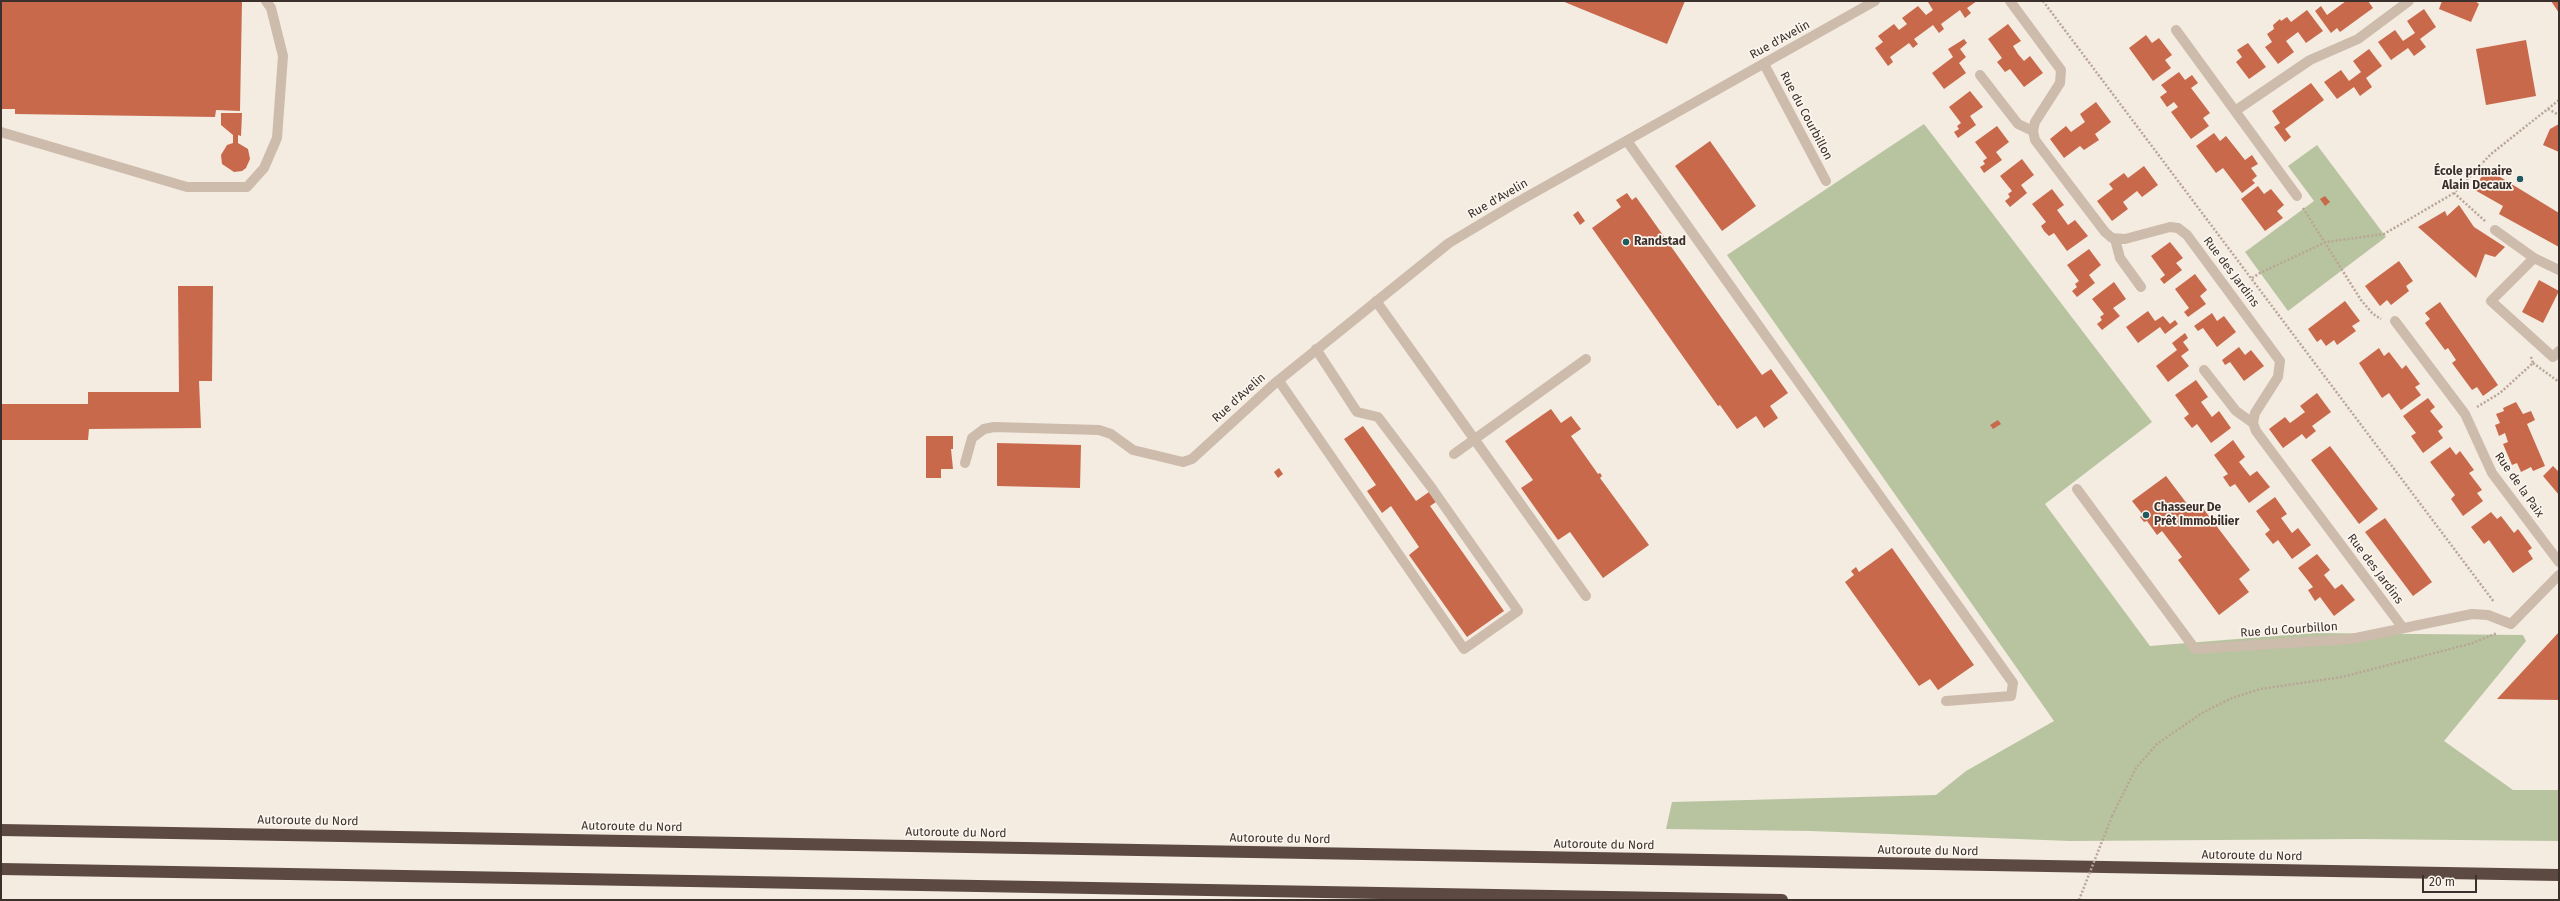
<!DOCTYPE html>
<html>
<head>
<meta charset="utf-8">
<style>
  body { margin:0 }
  #map { position:relative; width:2560px; height:901px; overflow:hidden; background:#f4ebe1; font-family:"Fira Sans",sans-serif }
  canvas { display:block }
  .frame { position:absolute; inset:0; border:2px solid #3b302b; pointer-events:none }
  .scale { position:absolute; left:2422px; top:875px; width:55px; height:18px; box-sizing:border-box; border:2px solid #3b302b; border-top:0; padding-left:5px; font-size:12px; line-height:14px; white-space:nowrap; color:#3b302b; -webkit-text-stroke:3px #fbf5ee; paint-order:stroke }
</style>
</head>
<body>
<div id="map">
<canvas width="2560" height="901"></canvas>
<div class="frame"></div>
<div class="scale">20 m</div>
</div>
<script>
const context = document.querySelector('canvas').getContext('2d');
context.lineJoin = 'round';
function fillPath(path, color) {
  context.fillStyle = color;
  context.fill(path, 'evenodd');
}
function toPath(rows) {
  const path = new Path2D();
  for (const r of rows) {
    path.moveTo(r[0], r[1]);
    for (let i = 2; i < r.length; i += 2) path.lineTo(r[i], r[i + 1]);
  }
  return path;
}
function trace(path, color, width, dash) {
  context.strokeStyle = color;
  context.lineWidth = width;
  context.lineCap = dash ? 'butt' : 'round';
  context.setLineDash(dash || []);
  context.stroke(path);
}
function write(font, color, halo, rows, align = 'center') {
  context.font = font + ' "Fira Sans",sans-serif';
  context.lineWidth = 3.5;
  context.setLineDash([]);
  context.textBaseline = 'middle';
  context.strokeStyle = halo;
  context.fillStyle = color;
  for (const [text, x, y, turn = 0] of rows) {
    context.save();
    context.translate(x, y);
    context.rotate((+turn || 0) * Math.PI / 180);
    context.textAlign = isNaN(turn) ? turn : align;
    if (halo) context.strokeText(text, 0, 0);
    context.fillText(text, 0, 0);
    context.restore();
  }
}
fillPath(toPath([
  [1924,124,2152,422,2045,504,2150,646,2312,633,2523,635,2526,641,2444,741,2513,790,2559,790,2559,841,2360,839,2070,841,1811,831,1666,829,1672,802,1936,795,1966,771,2054,721,1727,255],
  [2317,145,2386,237,2288,311,2245,252,2314,201,2288,166]
]), '#b8c4a0');
fillPath(toPath([
  [1,1,242,1,240,111,216,110,215,117,15,114,15,109,1,109],
  [1562,1,1685,1,1667,44],
  [1929,1,1977,1,1967,8,1971,13,1965,18,1960,10,1941,24,1944,29,1939,33,1933,25,1914,39,1918,44,1913,48,1909,43,1890,57,1893,62,1888,66,1875,48,1883,42,1878,36,1894,24,1899,30,1907,24,1902,18,1918,6,1926,15,1933,10,1928,2],
  [2346,1,2368,1,2373,8,2340,32,2337,28,2331,33,2315,11,2321,6,2327,15],
  [2442,1,2475,1,2479,4,2471,22,2439,9],
  [2551,1,2559,1,2559,13],
  [2424,9,2436,27,2420,39,2426,47,2414,56,2408,48,2391,60,2378,42,2395,30,2403,41,2415,33,2407,21],
  [2307,10,2323,31,2306,43,2298,32,2286,41,2294,52,2278,64,2265,47,2272,42,2267,34,2274,29,2273,25,2280,19,2281,21,2287,17,2291,22],
  [2008,24,2021,41,2013,46,2018,54,2024,61,2030,56,2043,73,2024,87,2010,69,2005,72,1997,62,2002,58,1988,39],
  [2146,35,2152,43,2159,38,2172,55,2165,60,2171,68,2153,81,2129,48],
  [1964,39,1967,43,1960,49,1966,57,1959,63,1966,73,1944,89,1932,73,1953,57,1948,49],
  [2526,40,2536,96,2486,105,2476,49],
  [2248,43,2266,67,2249,79,2236,62,2242,57,2237,50],
  [2369,49,2382,66,2366,78,2372,87,2360,96,2354,87,2337,99,2324,82,2341,70,2349,81,2361,72,2353,61],
  [2179,72,2185,80,2192,75,2198,83,2191,88,2210,113,2203,118,2209,126,2191,139,2171,112,2178,107,2174,102,2167,107,2160,97,2167,92,2161,85],
  [2311,83,2324,100,2285,129,2291,137,2285,142,2274,127,2280,123,2272,111],
  [1970,91,1983,107,1970,116,1976,125,1958,138,1954,132,1959,129,1957,126,1961,123,1949,107],
  [2096,102,2111,122,2095,134,2099,140,2084,150,2080,146,2064,158,2050,139,2066,126,2071,132,2085,122,2080,114],
  [221,113,242,113,241,136,238,135,238,143,248,149,250,159,246,168,242,171,234,172,222,164,221,155,227,145,233,143,233,135,221,125],
  [2559,124,2559,152,2543,145,2550,129],
  [1997,126,2009,142,1996,152,2002,160,1984,173,1980,167,1985,164,1983,161,1987,158,1975,142],
  [2214,133,2220,141,2226,136,2245,160,2252,155,2258,164,2251,168,2257,176,2252,180,2255,183,2242,193,2223,168,2216,173,2196,146],
  [1710,141,1756,206,1722,231,1675,166],
  [2022,159,2034,175,2021,185,2027,193,2010,207,2005,201,2010,197,2008,194,2012,191,2000,176],
  [2144,166,2158,185,2142,197,2137,191,2123,202,2128,209,2112,221,2097,201,2113,189,2109,184,2124,173,2128,178],
  [2487,169,2559,213,2559,247,2499,214,2503,206,2473,189],
  [2258,186,2264,194,2271,189,2284,205,2277,211,2283,218,2265,231,2241,199],
  [2052,189,2064,205,2057,210,2068,225,2075,220,2088,236,2067,251,2054,233,2049,236,2044,231,2041,226,2046,222,2032,204],
  [1627,193,1632,200,1636,197,1762,375,1771,369,1788,393,1770,406,1778,418,1764,428,1756,416,1737,429,1720,405,1718,406,1592,228,1621,207,1616,200],
  [2325,196,2330,202,2325,206,2320,199],
  [2459,205,2474,227,2505,247,2495,257,2485,254,2476,278,2418,227,2445,211,2447,216],
  [1578,211,1585,221,1580,225,1573,215],
  [2170,242,2183,258,2176,263,2182,270,2164,284,2160,279,2165,275,2151,256],
  [2089,249,2101,265,2089,275,2095,283,2077,297,2072,291,2077,287,2075,284,2079,281,2067,265],
  [2399,261,2413,281,2406,286,2409,291,2391,305,2387,300,2380,306,2365,286],
  [2195,274,2207,290,2200,296,2206,304,2188,317,2184,312,2189,308,2175,289],
  [2539,280,2559,291,2543,323,2522,312],
  [2114,282,2126,299,2113,308,2120,316,2102,330,2097,324,2102,320,2100,317,2104,314,2092,299],
  [178,286,213,286,212,381,199,381,201,428,89,429,88,440,1,440,1,404,88,404,88,392,179,392],
  [2345,301,2360,321,2352,326,2356,331,2337,345,2334,340,2326,346,2321,339,2317,342,2308,329],
  [2440,302,2498,385,2483,396,2477,387,2472,390,2452,363,2456,360,2448,348,2445,350,2425,323,2430,319,2425,313],
  [2148,311,2155,321,2163,316,2170,324,2175,320,2178,324,2165,334,2160,327,2138,343,2126,327],
  [2212,313,2217,321,2224,316,2236,332,2217,347,2203,328,2198,331,2194,326],
  [2185,333,2188,338,2183,342,2189,350,2181,356,2189,366,2168,382,2156,366,2177,350,2172,343],
  [2239,347,2245,355,2251,350,2264,366,2244,381,2230,362,2225,365,2222,360],
  [2379,348,2384,356,2389,352,2402,369,2406,365,2420,384,2415,387,2421,395,2401,410,2389,393,2382,398,2359,363],
  [2196,380,2208,397,2201,402,2212,417,2219,411,2231,428,2211,443,2197,424,2192,428,2184,418,2189,414,2175,395],
  [2317,393,2331,412,2312,426,2316,431,2306,439,2302,434,2283,448,2269,429,2285,417,2290,423,2305,412,2300,406],
  [2428,398,2435,407,2430,411,2443,427,2438,431,2443,438,2423,453,2411,436,2416,433,2403,416],
  [2516,402,2523,414,2531,411,2535,420,2527,424,2545,466,2533,471,2531,467,2521,472,2517,463,2512,465,2503,444,2508,442,2505,433,2499,436,2495,425,2500,423,2496,414,2504,411,2503,408],
  [1551,409,1561,423,1571,416,1581,429,1571,436,1598,474,1600,473,1602,476,1600,478,1649,545,1603,578,1570,532,1558,540,1521,488,1533,480,1505,441],
  [1998,420,2001,424,1993,429,1990,425],
  [1363,426,1416,501,1429,492,1436,502,1430,506,1504,611,1467,637,1409,555,1419,547,1391,506,1382,513,1367,491,1376,485,1344,439],
  [926,436,953,436,953,449,951,449,953,469,941,469,941,478,926,478],
  [2233,440,2245,457,2239,462,2250,476,2257,471,2270,487,2249,503,2235,484,2230,487,2223,477,2228,474,2214,455],
  [997,443,1081,445,1080,488,997,486],
  [2330,446,2378,509,2359,524,2311,460],
  [2450,447,2456,455,2460,451,2463,455,2474,470,2469,473,2482,490,2477,493,2483,501,2463,516,2451,499,2455,495,2430,462],
  [2553,466,2559,472,2559,495,2543,476],
  [1279,468,1283,474,1278,478,1274,472],
  [2166,476,2191,509,2199,503,2250,570,2239,579,2249,592,2219,615,2178,560,2182,557,2162,531,2157,535,2147,521,2144,522,2140,517,2143,515,2132,501],
  [2275,497,2287,514,2281,518,2292,533,2298,528,2311,545,2292,559,2278,540,2273,544,2265,534,2270,530,2256,511],
  [2491,512,2497,519,2501,516,2514,533,2518,529,2532,548,2528,551,2533,559,2513,573,2489,540,2484,544,2471,527],
  [2385,518,2432,582,2413,596,2365,532],
  [1892,548,1974,665,1938,690,1930,679,1919,686,1845,582,1854,575,1851,571,1856,567,1859,572],
  [2317,554,2330,570,2324,575,2335,589,2342,584,2355,600,2334,616,2320,597,2315,601,2308,590,2313,587,2298,568],
  [2559,632,2559,700,2497,699,2509,686]
]), '#c8694b');
trace(toPath([
  [2043,1,2494,602],
  [2548,109,2559,115],
  [2303,208,2361,300,2373,314,2381,319],
  [2485,221,2454,193,2491,154,2559,100],
  [2252,278,2260,273,2326,242,2384,234,2454,193],
  [2533,363,2559,382],
  [2477,407,2500,393,2533,363,2531,357],
  [2112,816,2136,768,2157,744,2202,713,2232,698,2260,689,2342,677,2473,643,2497,633]
]), '#b9a596', 2.5, [2, 2]);
trace(toPath([
  [2010,1,2061,70,2060,83,2035,122,2033,131,2035,140,2105,232,2112,238,2125,239,2170,227,2178,228,2187,235,2280,361,2278,377,2255,413,2253,423,2256,431,2403,628],
  [2176,30,2297,196],
  [1764,64,1826,181],
  [1980,75,2018,124,2033,131],
  [2235,111,2310,60,2358,39,2409,1],
  [1,132,187,187,247,187,264,168,277,138,283,56,271,8,266,1],
  [1627,141,2013,683,2011,696,1946,701],
  [2495,230,2534,258,2559,270],
  [2115,239,2120,258,2141,287],
  [2534,258,2491,301,2553,357,2559,351],
  [1376,301,1586,596],
  [2395,321,2465,414,2492,473,2559,562],
  [2204,370,2236,411,2253,423],
  [1279,381,1464,649,1518,611,1431,487,1378,417,1357,412,1316,349],
  [1454,454,1586,359],
  [965,463,972,438,984,429,994,427,1099,430,1111,434,1133,450,1183,462,1192,459,1274,384,1449,243,1514,204,1875,1],
  [2077,489,2195,649,2351,639,2472,614,2488,615,2511,624,2559,575]
]), '#cdbbac', 10);
trace(toPath([
  [1,830,2559,875],
  [1,869,1782,900]
]), '#5c4a42', 12);
trace(toPath([
  [2079,900,2112,816]
]), '#b9a596', 2.5, [2, 2]);
for (const [x, y, r, color] of [
  [2520,179,4,"#1f5a5e"],
  [1626,242,4,"#1f5a5e"],
  [2146,515,4,"#1f5a5e"]
]) {
  const dot = new Path2D();
  dot.arc(x, y, r, 0, 2 * Math.PI);
  context.fillStyle = color;
  context.fill(dot);
  trace(dot, '#fbf5ee', 1.5);
}
write('12px', '#3b302b', '#fbf5ee', [
  ["Rue d'Avelin",1780,40,-29],
  ["Rue du Courbillon",1806,116,62],
  ["Rue d'Avelin",1498,199,-30],
  ["Rue des Jardins",2231,272,53],
  ["Rue d'Avelin",1239,398,-42],
  ["Rue de la Paix",2519,485,55],
  ["Rue des Jardins",2375,569,53],
  ["Rue du Courbillon",2289,630,-4],
  ["Autoroute du Nord",308,821,1],
  ["Autoroute du Nord",632,827,1],
  ["Autoroute du Nord",956,833,1],
  ["Autoroute du Nord",1280,839,1],
  ["Autoroute du Nord",1604,845,1],
  ["Autoroute du Nord",1928,851,1],
  ["Autoroute du Nord",2252,856,1]
]);
write('bold 12px', '#3b302b', '#fbf5ee', [
  ["École primaire",2512,172,"right"],
  ["Alain Decaux",2512,186,"right"],
  ["Randstad",1634,242],
  ["Chasseur De",2154,508],
  ["Prêt Immobilier",2154,522]
], 'left');
</script>
</body>
</html>
